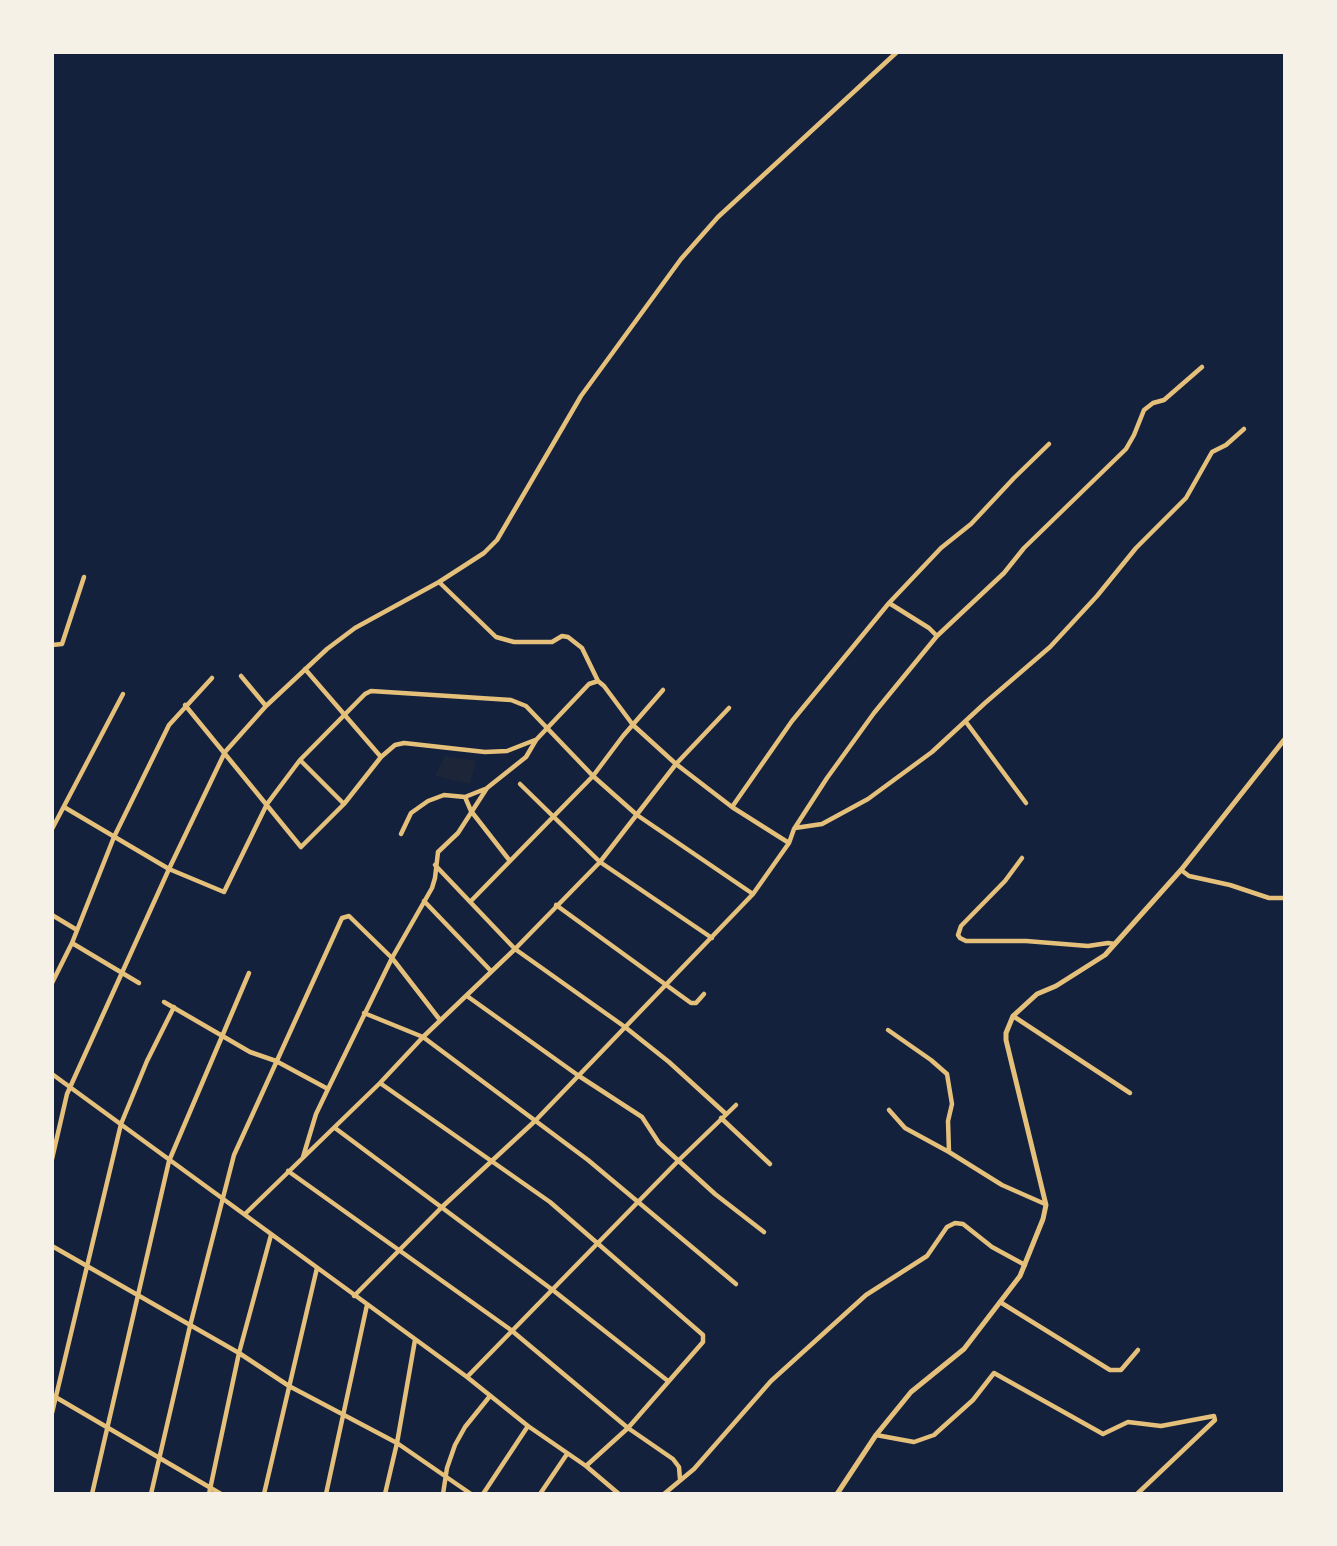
<!DOCTYPE html>
<html>
<head>
<meta charset="utf-8">
<style>
  body { margin:0 }
  #map { position:relative; width:1337px; height:1546px; overflow:hidden; background:#14213d; font-family:"Noto Serif",serif }
  canvas { display:block }
  .frame { position:absolute; inset:0; border:54px solid #f6f1e7; pointer-events:none }
</style>
</head>
<body>
<div id="map">
<canvas width="1337" height="1546"></canvas>
<div class="frame"></div>
</div>
<script>
const context = document.querySelector('canvas').getContext('2d');
context.lineJoin = 'round';
function fillPath(path, color) {
  context.fillStyle = color;
  context.fill(path, 'evenodd');
}
function toPath(rows) {
  const path = new Path2D();
  for (const r of rows) {
    path.moveTo(r[0], r[1]);
    for (let i = 2; i < r.length; i += 2) path.lineTo(r[i], r[i + 1]);
  }
  return path;
}
function trace(path, color, width, dash) {
  context.strokeStyle = color;
  context.lineWidth = width;
  context.lineCap = dash ? 'butt' : 'round';
  context.setLineDash(dash || []);
  context.stroke(path);
}
fillPath(toPath([
  [445,756,476,761,470,784,435,776]
]), '#1d2539');
trace(toPath([
  [439,582,496,637,514,642,552,642,562,636,568,637,582,648,598,681],
  [889,603,929,628,937,636],
  [52,645,62,644,84,577],
  [305,669,381,757],
  [241,676,266,706],
  [185,705,301,847,344,804,381,757,395,745,404,743,485,752,507,751,535,740],
  [966,722,1026,803],
  [300,760,344,804],
  [520,784,600,862,712,938],
  [465,797,471,811,510,861],
  [64,807,169,869,224,892,267,804,300,760,365,694,371,691,511,700,526,706,593,776,637,815,753,894],
  [732,807,792,721,889,603,941,548,971,524,1014,478,1049,444],
  [795,828,822,824,868,799,932,752,985,703,1050,647,1097,596,1136,548,1186,498,1212,452,1226,445,1244,429],
  [52,829,123,694],
  [401,834,411,813,428,801,444,795,465,797,485,789],
  [1022,858,1005,881,961,926,958,935,960,938,966,941,1026,941,1088,946,1108,943,1115,944],
  [435,865,515,949,625,1027,669,1062,726,1114],
  [1181,870,1189,876,1230,885,1269,898,1284,898],
  [424,901,491,971],
  [470,902,593,776,623,736,663,690],
  [556,905,691,1003,696,1003,704,994],
  [52,915,77,930],
  [72,943,139,983],
  [52,983,72,943,114,837,169,725,212,678],
  [467,996,579,1076,642,1117,659,1143,715,1194,764,1232],
  [164,1002,250,1052,276,1061,328,1089],
  [364,1013,423,1037,588,1160,736,1284],
  [1013,1016,1130,1093],
  [888,1030,931,1060,947,1074,952,1104,948,1121,949,1152],
  [52,1074,467,1377,528,1426,586,1466,619,1494],
  [380,1083,550,1202,703,1335,703,1342,628,1428,586,1466],
  [889,1110,905,1128,949,1152,1002,1185,1045,1204],
  [721,1118,770,1164],
  [335,1128,554,1291,668,1381],
  [303,1157,316,1114,328,1089,392,958,432,888,435,878,438,852,458,833,487,788,526,757,536,740,589,684,598,681,604,686,633,725,676,764,732,807,789,843],
  [52,1159,67,1094,169,869,225,752,266,706,327,649,355,628,439,582,484,553,497,540,581,396,681,259,718,217,897,52],
  [288,1171,511,1330,628,1428,673,1459,679,1467,680,1479],
  [245,1214,380,1083,423,1037,515,949,600,862,676,764,729,708],
  [52,1246,239,1353,289,1386,397,1443,471,1494],
  [354,1296,442,1207,535,1121,753,894,789,843,794,829,827,778,874,713,937,636,1004,573,1024,548,1126,449,1134,435,1144,410,1153,403,1164,400,1202,367],
  [1000,1302,1110,1370,1121,1370,1138,1350],
  [467,1377,679,1160,736,1105],
  [52,1395,221,1494],
  [52,1413,121,1124,147,1061,174,1007],
  [876,1435,914,1442,934,1435,973,1400,994,1373,1103,1434,1128,1422,1161,1426,1214,1416,1215,1420,1137,1494],
  [92,1494,169,1161,249,973],
  [151,1494,190,1326,234,1155,342,918,349,916,392,958,440,1020],
  [209,1494,239,1353,271,1235],
  [264,1494,317,1268],
  [326,1494,367,1305],
  [385,1494,397,1443,415,1340],
  [443,1494,447,1468,455,1445,465,1427,490,1396],
  [483,1494,528,1426],
  [540,1494,567,1454],
  [664,1494,694,1469,771,1381,866,1295,927,1256,947,1227,955,1223,963,1224,992,1247,1025,1265]
]), '#e5c07b', 4.5);
trace(toPath([
  [837,1494,876,1435,911,1392,964,1349,1020,1276,1043,1219,1046,1205,1006,1040,1006,1033,1013,1016,1037,994,1056,986,1105,955,1181,870,1284,740]
]), '#e5c07b', 5);
</script>
</body>
</html>
